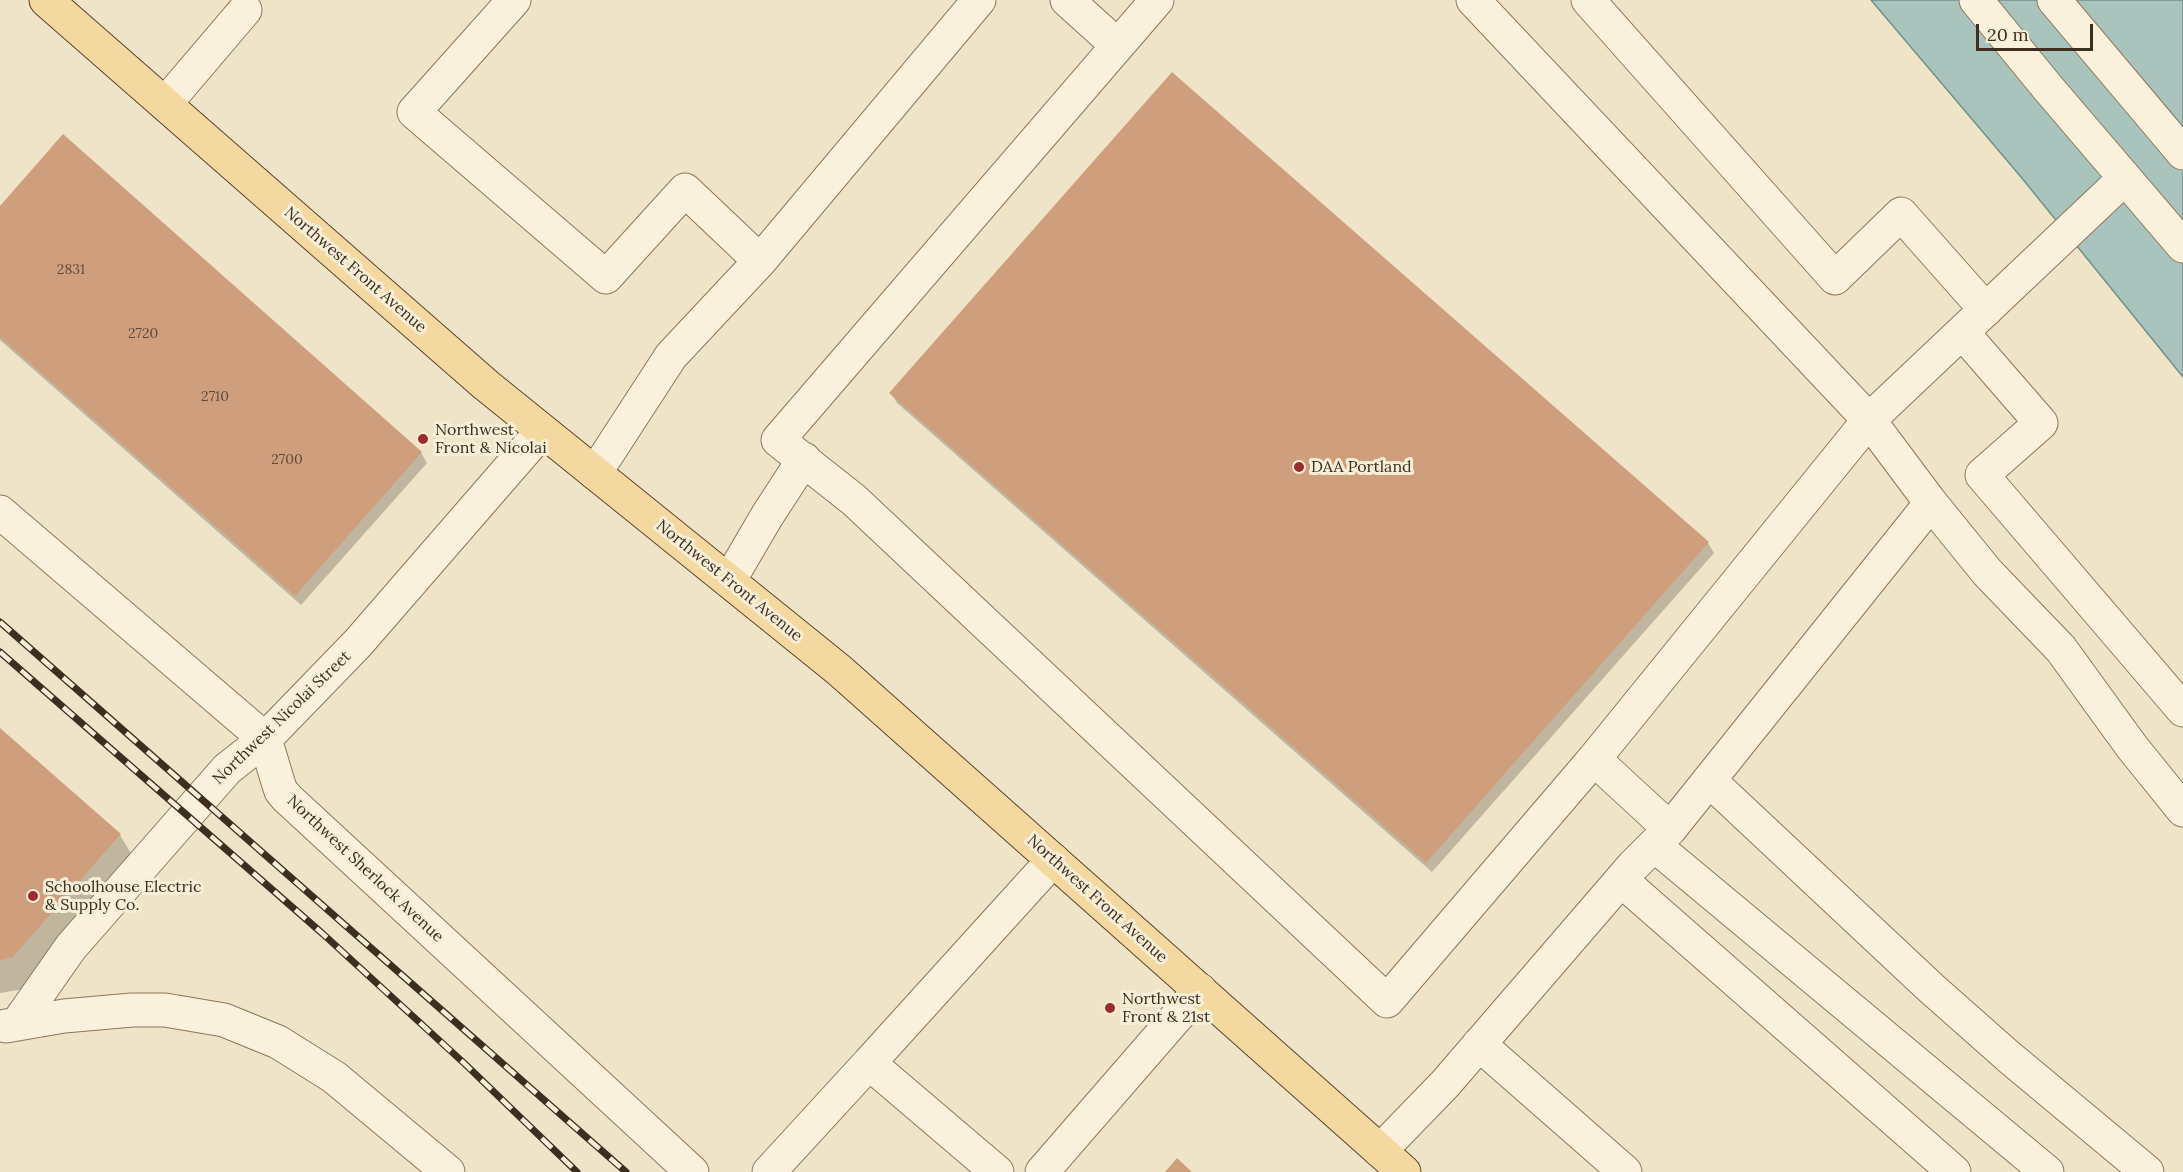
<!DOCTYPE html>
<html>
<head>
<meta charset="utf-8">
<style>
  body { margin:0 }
  #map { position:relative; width:2183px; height:1172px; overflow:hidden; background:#f0e4c8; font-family:Lora,serif }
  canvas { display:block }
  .scale { position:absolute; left:1976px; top:24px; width:117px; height:27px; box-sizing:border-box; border:3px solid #3d2e20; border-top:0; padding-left:8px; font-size:18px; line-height:21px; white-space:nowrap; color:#3d2e20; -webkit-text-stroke:4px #f7eed8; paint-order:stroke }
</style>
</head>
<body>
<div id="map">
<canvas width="2183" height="1172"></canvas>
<div class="scale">20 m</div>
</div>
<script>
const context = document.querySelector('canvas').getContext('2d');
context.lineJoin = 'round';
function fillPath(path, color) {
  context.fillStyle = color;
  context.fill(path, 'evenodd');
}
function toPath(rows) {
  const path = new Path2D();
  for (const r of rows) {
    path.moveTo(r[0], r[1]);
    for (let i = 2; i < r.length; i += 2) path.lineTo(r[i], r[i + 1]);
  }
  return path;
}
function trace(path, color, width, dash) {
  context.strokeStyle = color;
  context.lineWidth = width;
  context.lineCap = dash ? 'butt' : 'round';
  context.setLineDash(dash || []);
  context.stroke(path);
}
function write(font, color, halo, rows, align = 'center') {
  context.font = font + ' Lora,serif';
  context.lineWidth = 6;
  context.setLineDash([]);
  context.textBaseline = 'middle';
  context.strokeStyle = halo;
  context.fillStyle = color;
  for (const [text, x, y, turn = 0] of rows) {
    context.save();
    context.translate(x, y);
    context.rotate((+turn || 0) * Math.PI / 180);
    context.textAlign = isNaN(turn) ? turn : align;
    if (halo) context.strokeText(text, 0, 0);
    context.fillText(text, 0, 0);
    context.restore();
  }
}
const water = toPath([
  [1871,0,2183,0,2183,377,2021,177,1871,0]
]);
fillPath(water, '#a9c4bc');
trace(water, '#6f938a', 1.5);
fillPath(toPath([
  [0,208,421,453,427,463,301,605,0,340],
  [891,393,1708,543,1714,553,1432,872,897,403],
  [0,730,120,835,138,865,30,988,0,993]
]), '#0003');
fillPath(toPath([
  [1172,72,1709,542,1426,863,889,393],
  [63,134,422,452,295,596,0,337,0,206],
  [0,728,121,834,12,958,0,960],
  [1177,1158,1192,1172,1165,1172]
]), '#cf9f7d');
const minor = toPath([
  [514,0,414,112,606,277,685,190,760,261],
  [1067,0,1117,45],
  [1157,0,778,440,854,500,1387,1001,1594,759,1670,829],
  [1473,0,1869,420,1931,503,1987,572,2061,649,2132,747,2183,810],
  [1588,0,1835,278,1901,214,1986,310],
  [1976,0,2048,88,2183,246],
  [2054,0,2183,153],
  [165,104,245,10],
  [1962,332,2041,423,1982,475,2183,710],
  [595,473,671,356,760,261,979,0],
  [0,512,265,739,278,782,281,791,287,798,692,1172],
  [729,581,767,516,804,459],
  [1594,759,1869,420,2125,178],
  [1709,780,1931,988,2009,1057,2147,1172],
  [1654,845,2047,1172],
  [1621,880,1954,1172],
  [17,1024,71,947,227,769,265,739,358,643,542,431],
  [6,1026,64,1016,132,1010,165,1010,224,1020,278,1042,334,1077,448,1172],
  [1479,1044,1625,1172],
  [869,1063,1053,860],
  [1380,1151,1445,1084,1633,866,1670,829,1931,503],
  [769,1172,869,1063,997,1172],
  [1042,1172,1200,990]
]);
const major = toPath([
  [46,0,486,385,839,670,1404,1172]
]);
trace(minor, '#8d765c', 35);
trace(major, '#5b4430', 35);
trace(minor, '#faf1dc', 33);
trace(major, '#f3d9a0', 33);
const rail = toPath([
  [0,622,626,1172],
  [0,652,323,934,465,1064,577,1172]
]);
trace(rail, '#3d2e20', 7);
trace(rail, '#f7eed8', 4.5, [14]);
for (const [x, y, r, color] of [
  [423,439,6,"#9e2a2b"],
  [1299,467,6,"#9e2a2b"],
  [33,896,6,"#9e2a2b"],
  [1110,1008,6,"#9e2a2b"]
]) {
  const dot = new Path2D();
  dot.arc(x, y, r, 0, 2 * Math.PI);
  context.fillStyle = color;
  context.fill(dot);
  trace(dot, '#f7eed8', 2);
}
write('14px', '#624a37', null, [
  ["2831",71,270],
  ["2720",143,334],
  ["2710",215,397],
  ["2700",287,460]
]);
write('16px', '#3d2e20', '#f7eed8', [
  ["Northwest Front Avenue",355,270,41],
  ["Northwest Front Avenue",729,581,39],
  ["Northwest Nicolai Street",282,718,-44],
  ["Northwest Sherlock Avenue",365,869,43],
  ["Northwest Front Avenue",1097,899,42]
]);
write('16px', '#3d2e20', '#f7eed8', [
  ["Northwest",435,430],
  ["Front & Nicolai",435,448],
  ["DAA Portland",1311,467],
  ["Schoolhouse Electric",45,887],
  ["& Supply Co.",45,905],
  ["Northwest",1122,999],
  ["Front & 21st",1122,1017]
], 'left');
</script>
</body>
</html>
